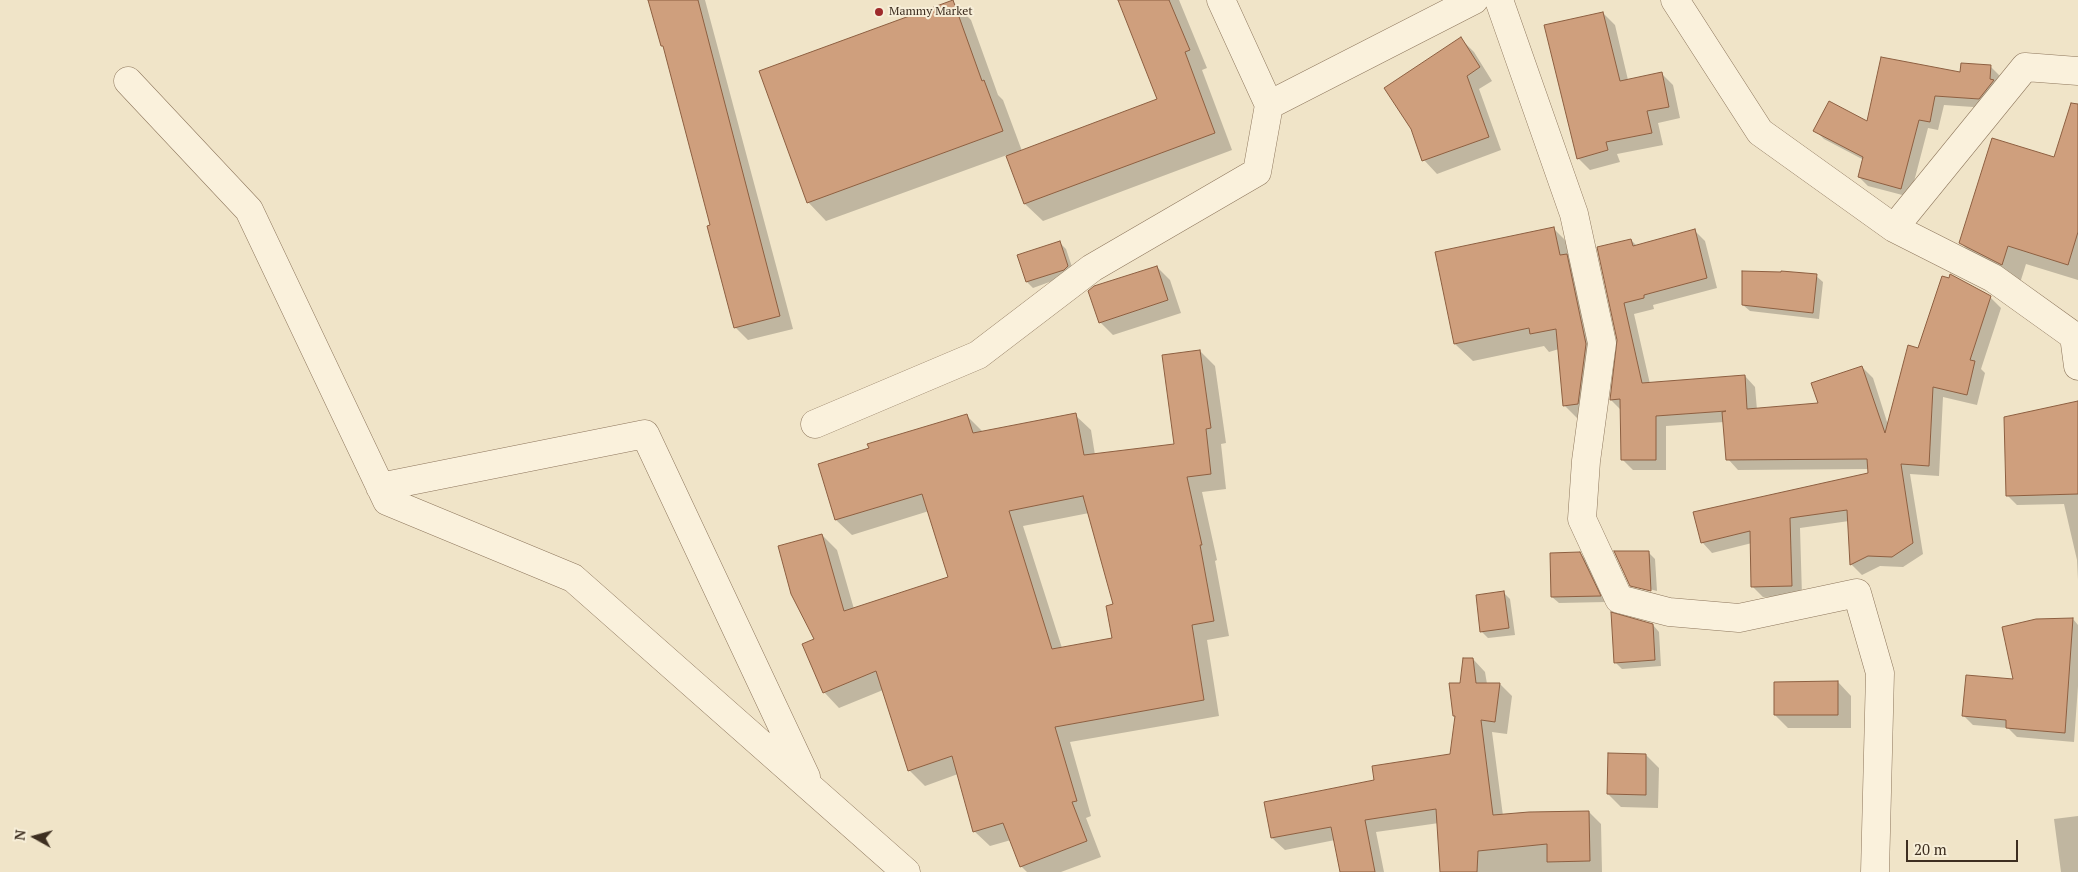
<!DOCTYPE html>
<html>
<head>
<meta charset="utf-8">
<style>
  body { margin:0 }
  #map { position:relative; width:2078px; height:872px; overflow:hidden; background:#f0e4c8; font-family:"PT Serif",serif }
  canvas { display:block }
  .north { position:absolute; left:10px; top:812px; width:50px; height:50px; -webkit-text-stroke:4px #f7eed8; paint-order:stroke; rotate:277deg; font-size:14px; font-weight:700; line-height:20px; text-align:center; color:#3d2e20 }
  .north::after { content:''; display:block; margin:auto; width:18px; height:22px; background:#3d2e20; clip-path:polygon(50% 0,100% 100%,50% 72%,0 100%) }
  .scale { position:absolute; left:1906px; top:840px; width:112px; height:22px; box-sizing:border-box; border:2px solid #3d2e20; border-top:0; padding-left:6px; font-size:15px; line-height:18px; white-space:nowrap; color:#3d2e20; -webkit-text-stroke:4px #f7eed8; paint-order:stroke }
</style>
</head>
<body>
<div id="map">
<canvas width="2078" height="872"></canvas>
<div class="north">N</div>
<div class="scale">20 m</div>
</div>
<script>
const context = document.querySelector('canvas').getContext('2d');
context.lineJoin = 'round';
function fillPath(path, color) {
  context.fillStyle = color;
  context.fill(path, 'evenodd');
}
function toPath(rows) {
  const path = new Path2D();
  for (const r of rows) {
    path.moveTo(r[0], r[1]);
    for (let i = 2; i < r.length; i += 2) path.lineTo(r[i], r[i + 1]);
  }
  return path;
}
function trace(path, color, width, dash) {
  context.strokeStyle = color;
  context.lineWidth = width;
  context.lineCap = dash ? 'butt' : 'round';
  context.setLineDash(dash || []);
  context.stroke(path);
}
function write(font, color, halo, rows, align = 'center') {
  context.font = font + ' "PT Serif",serif';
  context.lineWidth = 4;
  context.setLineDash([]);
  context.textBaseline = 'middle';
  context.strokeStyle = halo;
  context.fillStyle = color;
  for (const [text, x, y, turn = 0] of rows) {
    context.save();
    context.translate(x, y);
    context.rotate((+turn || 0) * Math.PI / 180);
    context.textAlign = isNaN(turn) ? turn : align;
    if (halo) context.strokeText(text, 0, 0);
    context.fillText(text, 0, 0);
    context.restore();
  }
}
fillPath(toPath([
  [650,0,705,0,793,329,748,340,735,327,712,226,665,48],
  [1119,0,1179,0,1207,68,1202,70,1232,150,1043,221,1025,204,1007,155,826,221,808,202,952,1,971,20,998,95,1003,100,1022,151,1159,100],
  [1603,13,1615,25,1628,80,1661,73,1673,85,1680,118,1658,123,1663,145,1617,154,1620,162,1590,170,1578,158],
  [1461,39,1474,52,1492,81,1479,89,1501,150,1437,174,1424,160,1412,129],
  [1990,66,1999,75,1998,86,1988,108,1944,105,1938,130,1928,128,1910,197,1868,186,1859,177,1864,160,1824,139,1815,130,1867,122,1961,74],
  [2078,157,2078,280,2026,264,2020,283,1979,262,1961,243,2055,159],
  [1554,229,1572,247,1604,362,1582,423,1564,405,1559,349,1549,352,1544,346,1473,361,1455,344],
  [1695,231,1705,241,1717,288,1653,305,1654,309,1634,314,1650,384,1745,376,1755,387,1757,410,1819,404,1862,367,1873,378,1888,425,1919,349,1990,297,2001,308,1981,369,1985,373,1977,405,1943,397,1939,476,1910,474,1923,554,1903,567,1880,566,1862,575,1851,564,1849,521,1800,528,1802,596,1763,597,1753,587,1752,543,1712,553,1702,542,1870,474,1869,469,1738,470,1728,459,1724,422,1666,426,1666,470,1633,470,1622,459,1621,410,1611,400,1631,240,1637,246],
  [1059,242,1066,249,1074,273,1033,288,1027,282],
  [1157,267,1170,280,1181,313,1113,335,1100,322],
  [1816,276,1823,282,1819,319,1750,311,1743,305],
  [1200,351,1215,366,1226,443,1221,444,1226,489,1202,492,1217,560,1215,561,1229,636,1207,640,1219,716,1070,742,1091,816,1086,818,1101,857,1061,872,1027,872,1021,866,1011,840,990,846,974,831,958,774,925,786,909,770,883,690,839,708,824,692,822,535,837,550,854,609,950,578,929,511,852,535,836,520,820,465,967,416,983,432,1075,415,1091,430,1095,455,1176,446],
  [1089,513,1114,605,1114,639,1062,648,1023,526],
  [2078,407,2078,580,2077,560,2064,504,2017,505,2008,496],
  [1648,552,1655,559,1657,591,1633,585,1633,587,1631,585],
  [1580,553,1586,560,1606,602,1559,603,1552,597],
  [1634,588,1657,594,1657,597,1638,592],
  [1504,593,1510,599,1515,635,1488,638,1481,631],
  [2073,619,2078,625,2078,686,2074,742,2017,737,2008,728,1973,725,1964,716,2014,680],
  [1653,625,1659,632,1661,666,1622,669,1615,662],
  [1473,659,1485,672,1487,684,1500,684,1512,696,1507,734,1492,732,1503,816,1589,812,1601,824,1602,872,1441,872,1439,823,1376,832,1384,872,1341,872,1335,840,1285,850,1272,838,1265,803,1376,781,1451,755,1456,717,1454,716,1461,684],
  [1838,682,1851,696,1851,728,1788,728,1775,715],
  [1646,755,1659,768,1658,808,1621,807,1608,794],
  [2078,816,2078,872,2061,872,2054,819]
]), '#0003');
const building = toPath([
  [648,0,698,0,780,316,734,328,707,226,710,225,663,46,661,46,648,0],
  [953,0,982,81,984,80,1003,131,807,203,759,71,953,0],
  [1118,0,1169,0,1190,50,1185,52,1215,133,1024,204,1006,156,1157,99,1118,0],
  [1603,12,1620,81,1662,72,1669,107,1647,111,1652,133,1606,142,1608,150,1577,159,1544,25,1603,12],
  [1461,37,1480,67,1467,76,1489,137,1422,161,1411,129,1384,88,1461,37],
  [1881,57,1960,72,1961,63,1991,65,1990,79,1994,80,1979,99,1935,96,1930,122,1919,120,1901,189,1858,177,1863,157,1813,131,1829,101,1867,121,1881,57],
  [2071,103,2078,104,2078,232,2068,265,2008,246,2002,265,1959,243,1992,138,2054,157,2071,103],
  [1554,227,1560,255,1567,254,1586,344,1578,404,1563,406,1556,329,1530,334,1529,328,1454,344,1435,252,1554,227],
  [1695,229,1707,278,1644,295,1644,298,1624,303,1642,383,1745,375,1747,409,1818,403,1811,383,1862,366,1885,433,1908,345,1918,348,1942,276,1949,278,1950,274,1991,296,1970,360,1975,361,1967,395,1933,387,1929,466,1901,464,1913,543,1892,557,1868,556,1850,565,1847,510,1790,518,1792,586,1751,587,1750,531,1701,543,1693,512,1868,473,1867,459,1726,460,1722,412,1726,411,1656,416,1656,460,1621,460,1620,399,1610,400,1617,340,1597,247,1631,239,1633,246,1695,229],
  [1060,241,1068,266,1064,270,1026,282,1017,255,1060,241],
  [1157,266,1168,300,1099,323,1088,291,1094,286,1157,266],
  [1742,271,1781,272,1781,271,1817,274,1813,313,1742,305,1742,271],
  [1200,350,1211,428,1206,429,1211,474,1187,477,1202,545,1200,545,1214,621,1192,625,1204,700,1055,727,1077,801,1072,802,1087,841,1020,867,1003,823,973,832,952,756,908,771,876,671,823,693,802,644,814,639,791,594,778,546,822,534,844,611,948,577,922,494,835,520,818,464,869,448,867,444,967,414,973,433,1076,413,1084,455,1174,444,1162,355,1200,350],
  [1083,496,1113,604,1106,606,1112,638,1052,649,1009,511,1083,496],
  [2078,401,2078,494,2006,496,2004,417,2078,401],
  [1614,551,1649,551,1651,591,1630,586,1614,551],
  [1580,552,1601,596,1551,597,1550,553,1580,552],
  [1504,591,1509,628,1480,632,1476,595,1504,591],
  [1611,612,1653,624,1655,660,1614,663,1611,612],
  [2073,618,2065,733,2006,728,2006,720,1962,716,1966,675,2013,679,2002,627,2036,619,2073,618],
  [1463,658,1473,658,1476,683,1500,683,1495,722,1481,720,1493,815,1529,812,1589,811,1590,861,1547,862,1547,844,1478,851,1477,872,1440,872,1436,809,1365,820,1375,872,1340,872,1331,827,1271,838,1264,802,1374,780,1372,766,1450,754,1455,716,1453,716,1449,683,1460,683,1463,658],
  [1838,681,1838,715,1774,715,1774,682,1838,681],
  [1608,753,1646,754,1646,795,1607,794,1608,753]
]);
fillPath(building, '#cf9f7d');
trace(building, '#8d5f41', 1);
const minor = toPath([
  [1221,0,1269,105],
  [1499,0,1574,214,1602,343,1586,461,1582,519,1619,599,1669,612,1739,618,1857,593,1880,673,1875,872],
  [1675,0,1760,132,1894,228,1993,278,2074,336,2078,366],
  [128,81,249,210,387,501,573,578,906,872],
  [1894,228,2025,67,2078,71],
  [815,424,978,355,1092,268,1257,172,1269,105,1474,0],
  [380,487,645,434,806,777]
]);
trace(minor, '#8d765c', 29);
trace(minor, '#faf1dc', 28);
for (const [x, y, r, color] of [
  [879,12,5,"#9e2a2b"]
]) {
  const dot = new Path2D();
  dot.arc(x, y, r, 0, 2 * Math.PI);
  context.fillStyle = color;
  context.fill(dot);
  trace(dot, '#f7eed8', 2);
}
write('12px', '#3d2e20', '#f7eed8', [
  ["Mammy Market",889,12]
], 'left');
</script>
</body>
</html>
